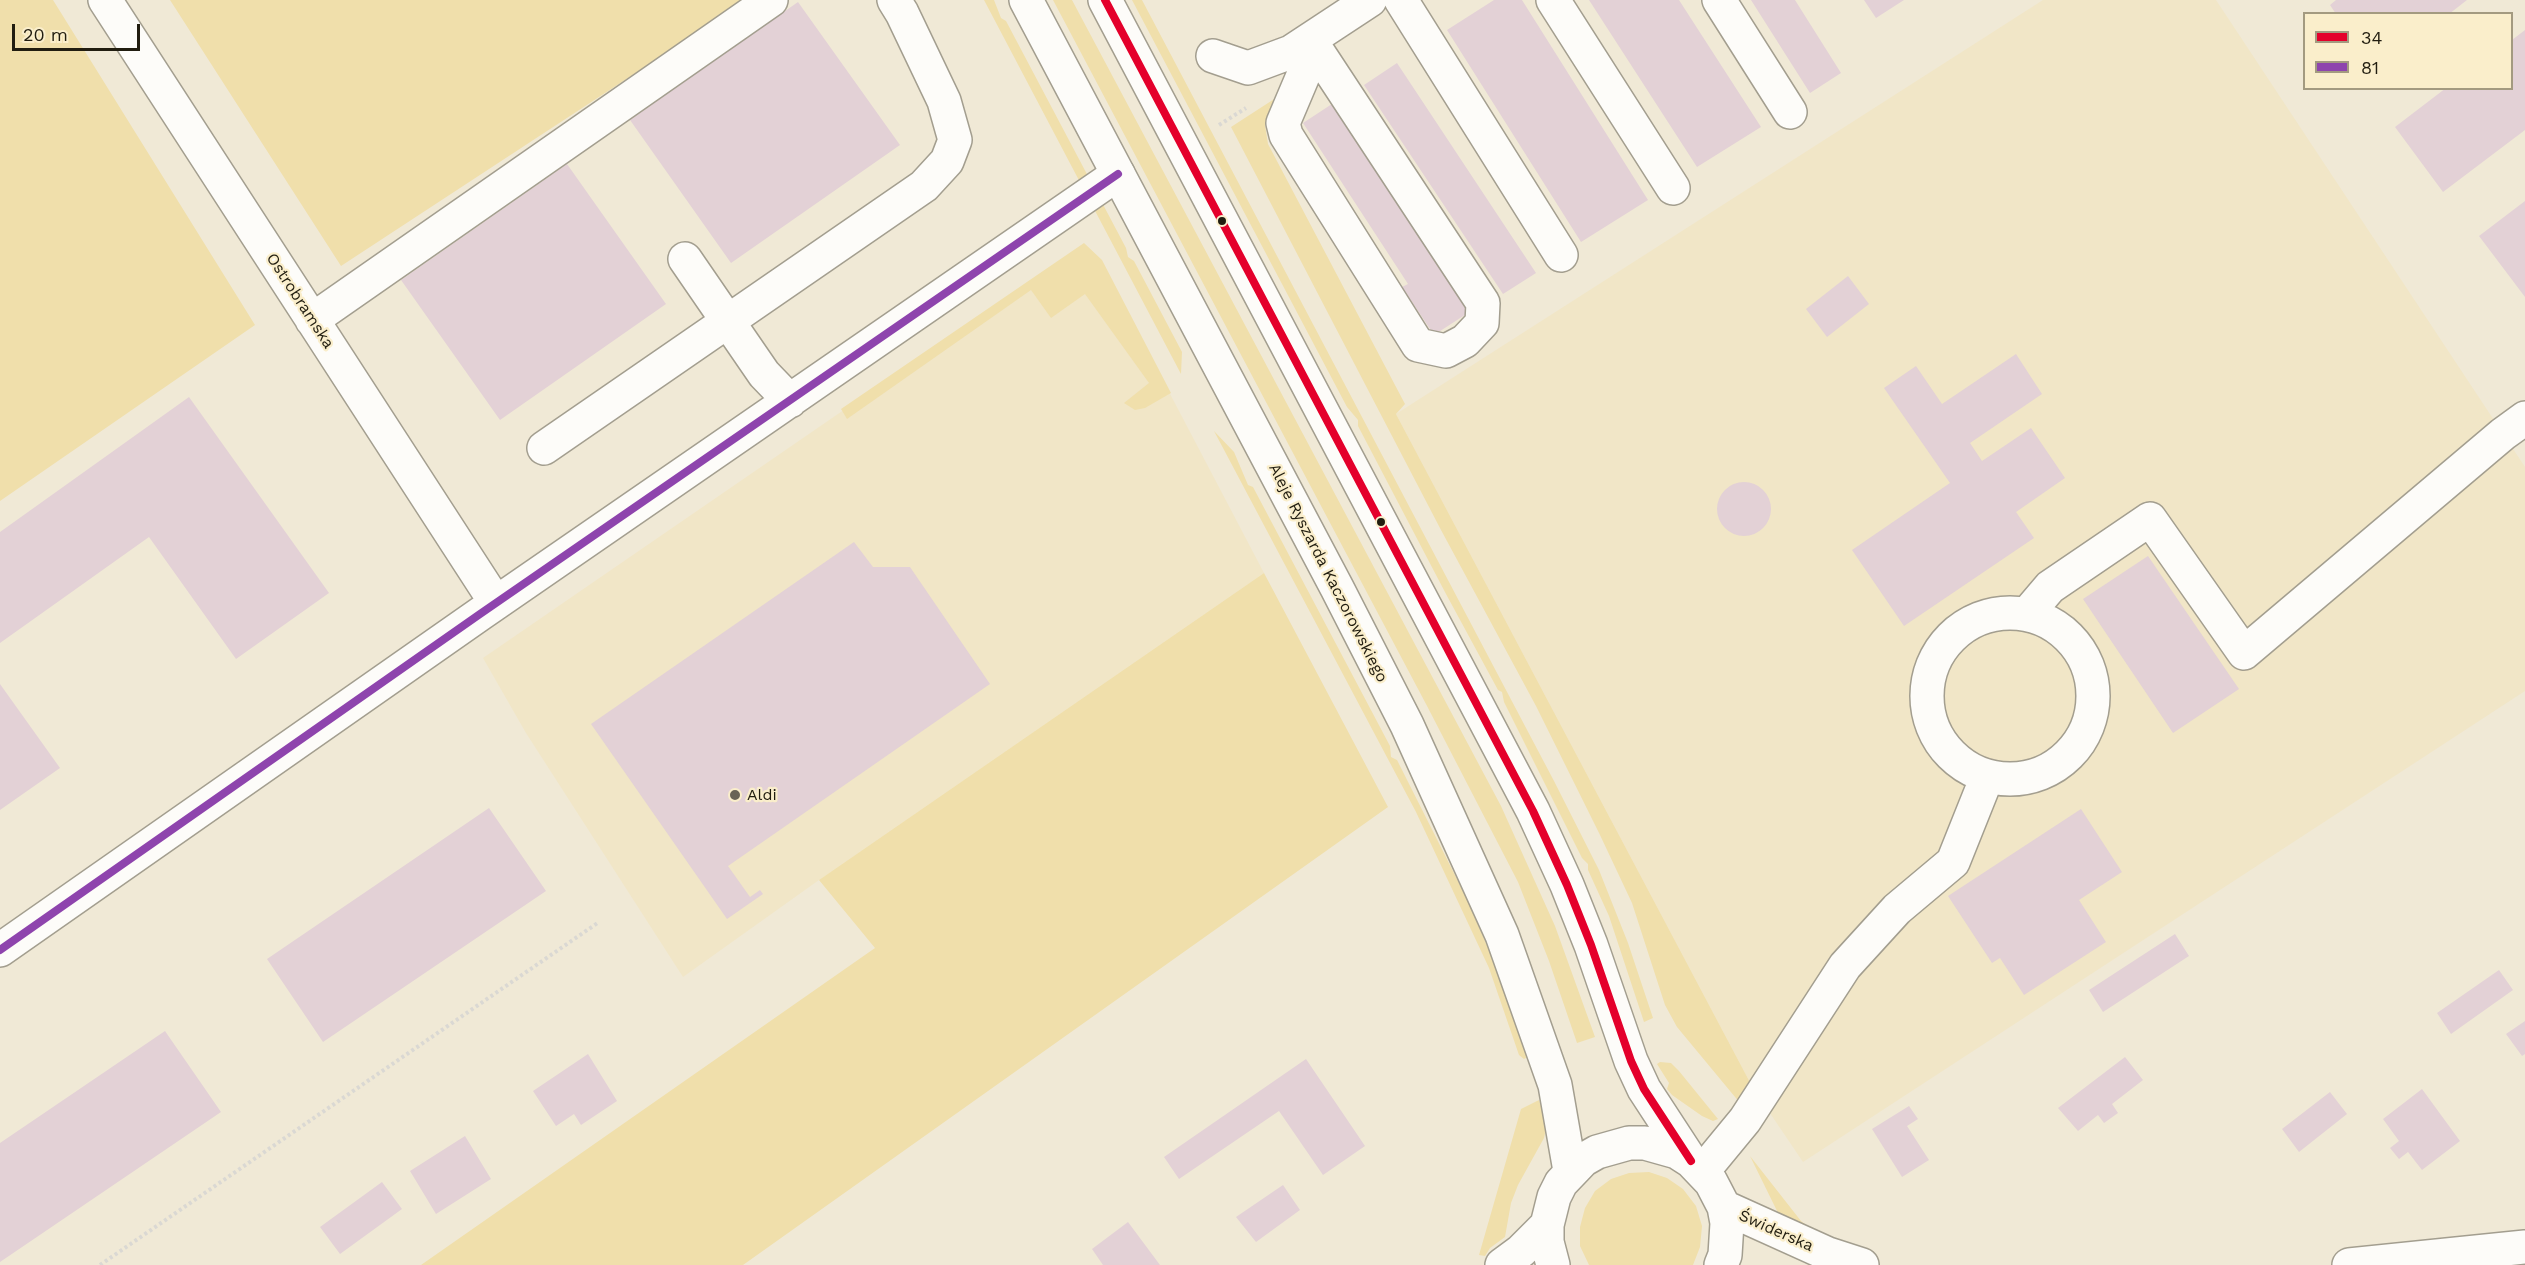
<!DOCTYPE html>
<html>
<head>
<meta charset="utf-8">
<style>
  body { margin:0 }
  #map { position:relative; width:2525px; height:1265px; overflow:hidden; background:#f0e9d6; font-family:"Work Sans",sans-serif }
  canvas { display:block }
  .legend { position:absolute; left:2303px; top:12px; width:210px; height:78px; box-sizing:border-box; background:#faeecb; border:2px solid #a39a80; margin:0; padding:8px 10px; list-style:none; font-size:18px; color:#211d10 }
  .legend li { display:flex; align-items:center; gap:12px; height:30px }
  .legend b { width:30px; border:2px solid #a39a80 }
  .scale { position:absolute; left:12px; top:24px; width:128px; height:27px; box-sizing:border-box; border:3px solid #211d10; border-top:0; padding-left:8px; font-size:18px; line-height:21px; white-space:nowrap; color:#211d10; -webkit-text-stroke:4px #faeecb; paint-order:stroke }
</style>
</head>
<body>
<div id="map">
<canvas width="2525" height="1265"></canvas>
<ul class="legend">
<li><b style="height:8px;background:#e4002b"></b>34</li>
<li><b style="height:8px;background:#8e44ad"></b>81</li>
</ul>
<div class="scale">20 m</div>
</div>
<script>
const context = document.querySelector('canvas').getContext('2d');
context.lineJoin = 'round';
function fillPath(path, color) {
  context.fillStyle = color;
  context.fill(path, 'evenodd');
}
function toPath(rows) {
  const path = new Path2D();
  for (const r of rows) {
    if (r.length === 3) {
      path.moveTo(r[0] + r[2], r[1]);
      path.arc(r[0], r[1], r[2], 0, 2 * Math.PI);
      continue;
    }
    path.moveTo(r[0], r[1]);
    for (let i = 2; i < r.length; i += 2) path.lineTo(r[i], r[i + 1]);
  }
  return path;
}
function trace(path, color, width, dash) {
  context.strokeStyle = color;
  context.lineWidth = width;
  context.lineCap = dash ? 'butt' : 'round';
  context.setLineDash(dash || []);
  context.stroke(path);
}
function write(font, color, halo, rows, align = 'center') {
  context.font = font + ' "Work Sans",sans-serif';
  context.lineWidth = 4.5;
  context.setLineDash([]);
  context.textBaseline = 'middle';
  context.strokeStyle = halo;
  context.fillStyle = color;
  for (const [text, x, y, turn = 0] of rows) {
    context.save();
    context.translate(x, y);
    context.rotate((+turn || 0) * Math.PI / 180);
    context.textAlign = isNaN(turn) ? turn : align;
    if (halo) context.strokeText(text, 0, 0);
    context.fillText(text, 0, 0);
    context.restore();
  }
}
fillPath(toPath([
  [2043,0,2216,0,2525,467,2525,691,1803,1162,1753,1088,1396,414],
  [1078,249,1104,268,1264,573,819,880,683,977,526,733,483,658]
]), '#f1e6c7');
fillPath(toPath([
  [0,0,53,0,255,325,0,501],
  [170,0,747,0,341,266],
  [984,0,994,0,1001,18,1006,21,1126,248,1128,257,1134,261,1182,352,1181,374],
  [1053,0,1072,0,1501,806,1555,926,1595,1037,1577,1043,1549,961,1518,882,1426,704],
  [1132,0,1142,0,1554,781,1599,870,1628,943,1653,1018,1644,1022,1609,916,1588,870,1588,864,1582,858,1504,702,1502,692,1498,690,1446,594,1358,426,1358,420,1347,407],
  [1285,92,1278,112,1265,125,1268,144,1405,404,1396,414,1753,1088,1740,1103,1677,1027,1665,1005,1632,903,1600,835,1536,706,1441,530,1231,127],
  [1084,243,1102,260,1171,393,1145,408,1135,410,1124,403,1149,383,1085,294,1051,318,1031,290,847,419,841,409],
  [1214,431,1234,452,1248,485,1253,487,1390,746,1391,757,1397,760,1466,897,1495,964,1529,1056,1524,1059,1519,1055,1489,968,1416,812],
  [1264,573,1388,807,743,1265,421,1265,875,948,819,880],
  [1660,1062,1671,1063,1679,1071,1718,1119,1713,1121,1702,1116,1672,1095,1667,1089,1669,1083,1657,1064],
  [1539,1100,1547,1124,1544,1138,1518,1185,1511,1203,1505,1237,1490,1248,1485,1256,1479,1255,1521,1109],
  [1750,1156,1801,1221,1809,1227,1805,1232,1779,1215],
  [1649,1172,1667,1178,1683,1189,1696,1206,1702,1226,1700,1247,1693,1265,1589,1265,1580,1246,1580,1227,1585,1208,1595,1191,1611,1179,1629,1173]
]), '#f0dfab');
fillPath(toPath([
  [1494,0,1522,0,1648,200,1581,242,1447,30],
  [1589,0,1679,0,1761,127,1697,167],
  [1751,0,1795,0,1841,73,1810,93],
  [1864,0,1904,0,1876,18],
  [2336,0,2467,0,2449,14,2336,14,2330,5],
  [798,2,900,145,731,263,630,120],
  [2525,30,2525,130,2443,192,2395,127,2446,88,2512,88,2512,40],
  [1397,63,1536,273,1503,294,1364,85],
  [1335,102,1471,311,1434,335,1402,287,1408,284,1303,123],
  [567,164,666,304,500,420,401,280],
  [2525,201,2525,297,2479,236],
  [1848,276,1869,304,1827,337,1806,309],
  [2016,354,2042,394,1970,443,1982,461,2031,428,2065,478,2016,512,2034,538,1904,626,1852,550,1950,483,1884,388,1916,366,1942,404],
  [189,397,329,593,236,659,149,537,0,643,0,532],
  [1744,509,27],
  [854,542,873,567,910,567,990,684,728,866,750,897,760,890,763,894,727,919,591,724],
  [2148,556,2239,689,2173,733,2083,599],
  [0,684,60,768,0,810],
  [489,808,546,891,323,1042,267,959],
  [2081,809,2122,872,2079,900,2106,942,2024,995,2000,958,1992,963,1948,896],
  [2175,934,2189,956,2103,1012,2089,990],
  [2499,970,2513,990,2451,1034,2437,1013],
  [2525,1021,2525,1054,2522,1056,2506,1034],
  [165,1031,221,1112,0,1262,0,1143],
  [588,1054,617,1101,581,1125,574,1114,556,1126,533,1091],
  [2125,1057,2143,1080,2112,1104,2118,1113,2104,1123,2098,1115,2078,1131,2058,1108],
  [1306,1059,1365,1146,1323,1175,1279,1111,1179,1179,1164,1157],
  [2422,1089,2460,1141,2422,1170,2408,1152,2399,1159,2390,1148,2399,1141,2383,1119],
  [2330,1092,2347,1114,2299,1152,2282,1129],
  [1909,1106,1918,1119,1907,1126,1929,1160,1902,1177,1872,1129],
  [465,1136,491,1179,436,1214,410,1171],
  [382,1182,402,1209,340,1254,320,1227],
  [1283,1185,1300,1210,1256,1242,1236,1217],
  [1128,1222,1160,1265,1103,1265,1092,1249]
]), '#e3d1d6');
const minor = toPath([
  [105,0,496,603],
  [1401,0,1561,255],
  [1553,0,1673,188],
  [1719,0,1790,112],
  [1304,44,1308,64,1283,123,1286,135,1418,345,1446,351,1465,341,1482,323,1483,303,1310,40],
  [1213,56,1248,68,1291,52,1370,0],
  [685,259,764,374,790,401],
  [312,320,771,0],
  [544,448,924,186,947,161,955,140,944,101,902,13,894,0],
  [2010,696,83],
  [2027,614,2050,587,2150,519,2244,653,2503,434,2525,418],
  [0,950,480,614,1118,174],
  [1703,1171,1745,1120,1845,966,1897,909,1953,862,1987,777]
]);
const major = toPath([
  [1026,0,1337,588,1407,725,1502,935,1555,1085,1570,1171],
  [1105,0,1533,811,1567,885,1591,945,1631,1061,1644,1089,1691,1161],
  [1724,1207,1828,1254,1862,1265],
  [1502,1265,1521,1251,1547,1225],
  [1553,1265,1547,1242,1547,1225,1554,1197,1561,1183,1583,1160,1597,1152,1629,1143,1645,1143,1677,1152,1691,1161,1711,1182,1724,1207,1727,1223,1725,1255,1721,1265],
  [2349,1265,2525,1247]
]);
trace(minor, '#a39e8f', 36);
trace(major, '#a39e8f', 36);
trace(toPath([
  [1219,125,1246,108],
  [100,1265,599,922]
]), '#dad8d3', 4, [3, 3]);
trace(minor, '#fdfcf9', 33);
trace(major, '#fdfcf9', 33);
trace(toPath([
  [1105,0,1533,811,1567,885,1591,945,1631,1061,1644,1089,1691,1161]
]), '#e4002b', 8);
trace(toPath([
  [0,950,480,614,1118,174]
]), '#8e44ad', 8);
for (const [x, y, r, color] of [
  [1222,221,5,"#211d10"],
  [1381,522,5,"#211d10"],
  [735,795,6,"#696455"]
]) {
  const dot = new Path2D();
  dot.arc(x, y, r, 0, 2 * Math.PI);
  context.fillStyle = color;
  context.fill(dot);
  trace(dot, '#faeecb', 2);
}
write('16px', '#211d10', '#faeecb', [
  ["Ostrobramska",300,301,57],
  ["Aleje Ryszarda Kaczorowskiego",1328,573,63],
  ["Świderska",1776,1231,24]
]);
write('16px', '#211d10', '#faeecb', [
  ["Aldi",747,795]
], 'left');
</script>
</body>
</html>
